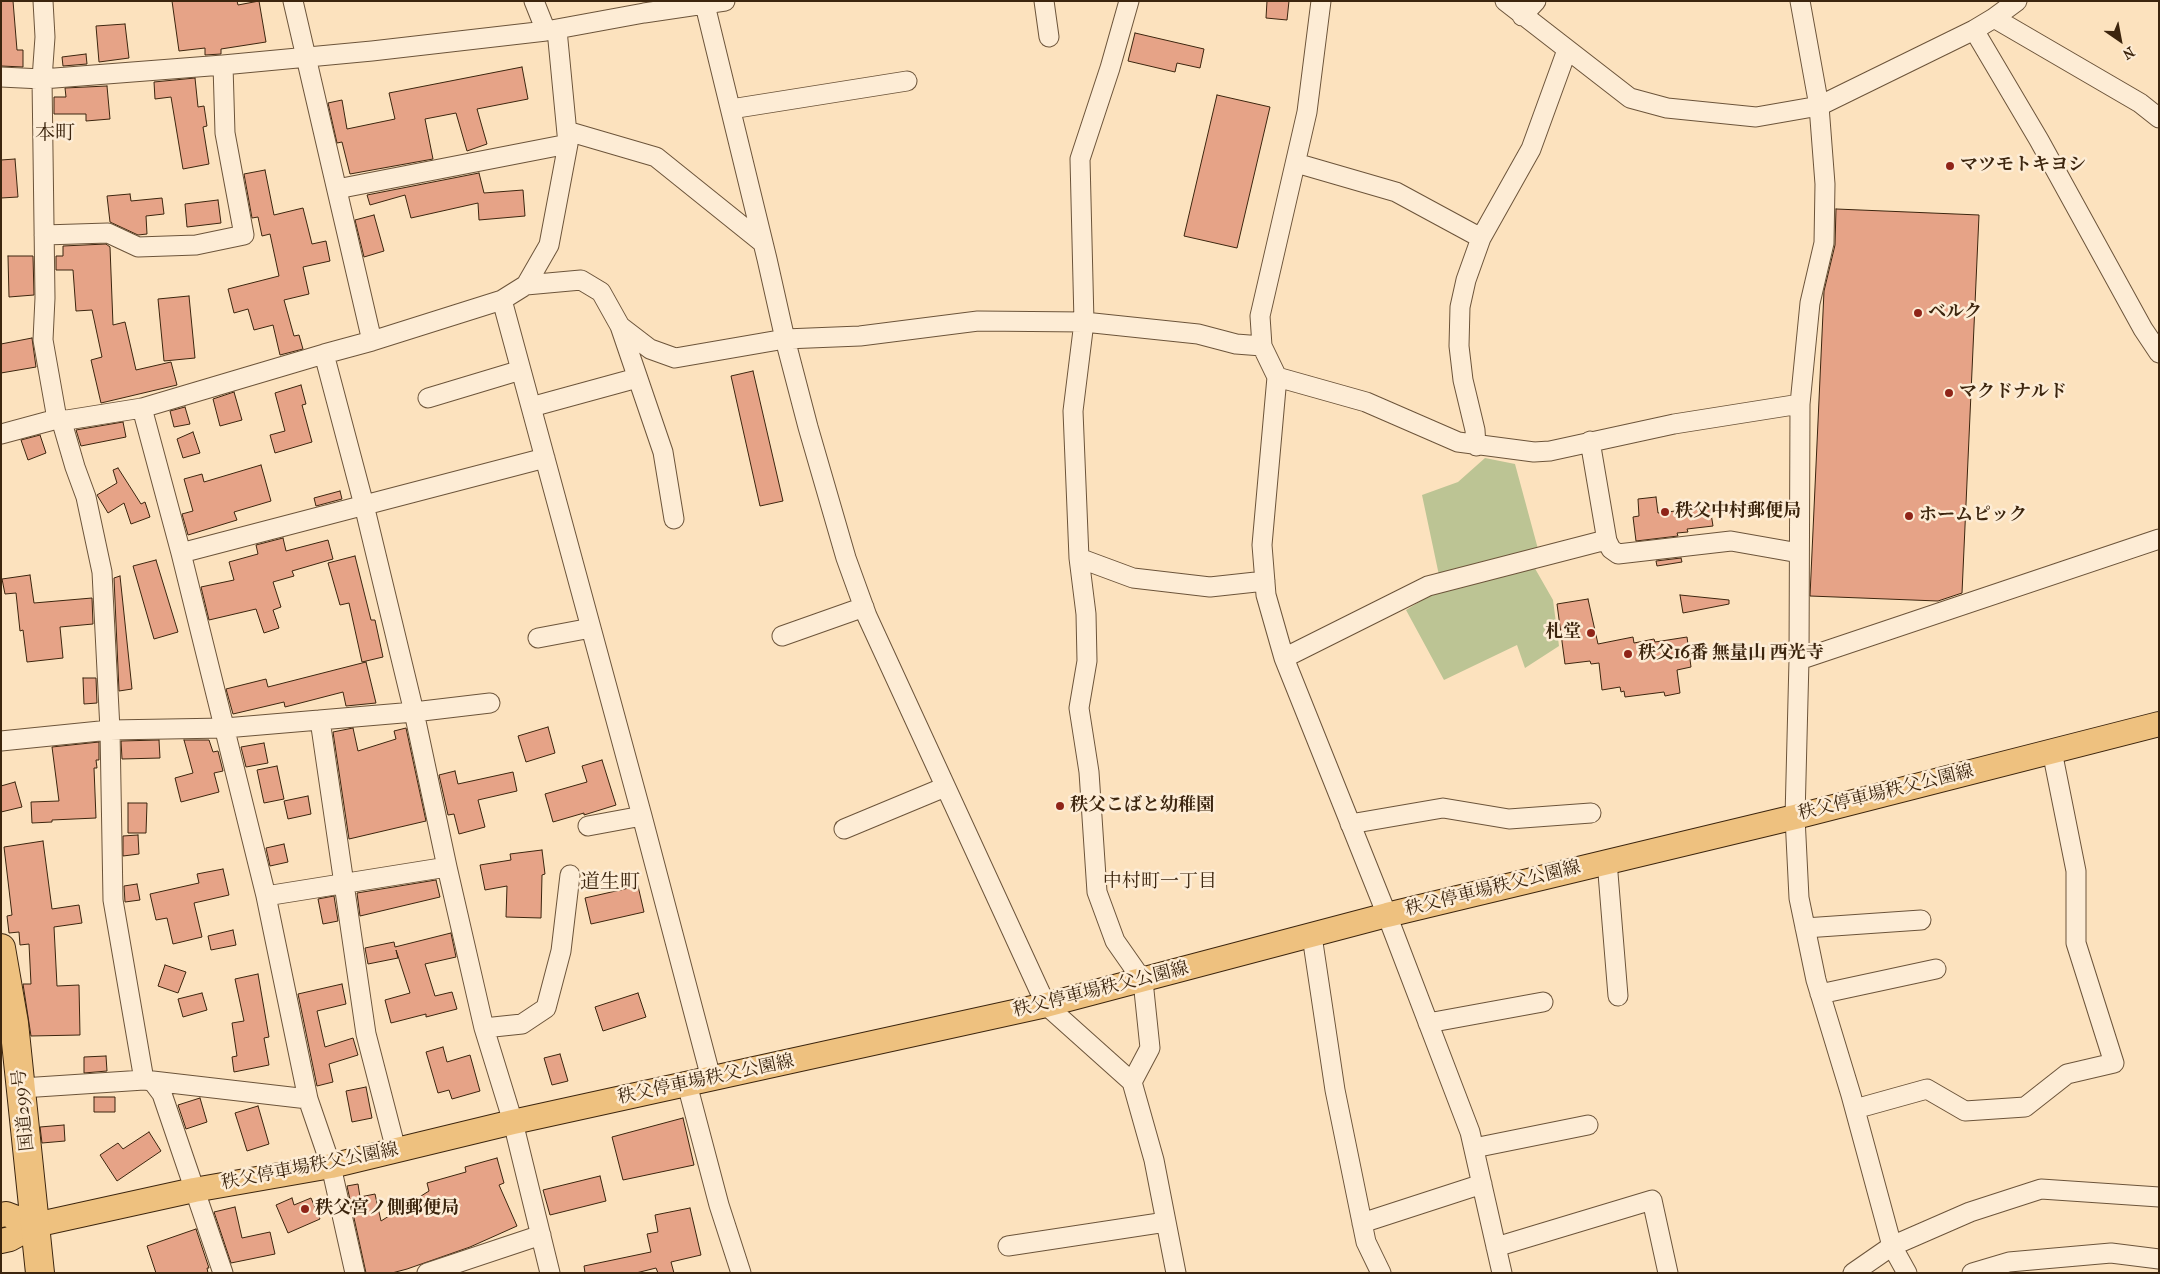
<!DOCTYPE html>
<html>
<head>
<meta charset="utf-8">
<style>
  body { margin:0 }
  #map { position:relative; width:2160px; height:1274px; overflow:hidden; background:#fce2be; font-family:"IM FELL French Canon",serif }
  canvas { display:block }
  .frame { position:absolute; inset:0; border:2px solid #3c250e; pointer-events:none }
  .north { position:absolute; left:2095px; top:15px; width:50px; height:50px; -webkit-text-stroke:4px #fdecd5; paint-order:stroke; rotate:147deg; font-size:14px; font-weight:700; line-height:20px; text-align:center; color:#3c250e }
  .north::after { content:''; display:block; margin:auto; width:18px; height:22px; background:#3c250e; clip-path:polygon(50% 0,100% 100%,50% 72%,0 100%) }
</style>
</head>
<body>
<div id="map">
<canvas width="2160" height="1274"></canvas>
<div class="frame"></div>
<div class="north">N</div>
</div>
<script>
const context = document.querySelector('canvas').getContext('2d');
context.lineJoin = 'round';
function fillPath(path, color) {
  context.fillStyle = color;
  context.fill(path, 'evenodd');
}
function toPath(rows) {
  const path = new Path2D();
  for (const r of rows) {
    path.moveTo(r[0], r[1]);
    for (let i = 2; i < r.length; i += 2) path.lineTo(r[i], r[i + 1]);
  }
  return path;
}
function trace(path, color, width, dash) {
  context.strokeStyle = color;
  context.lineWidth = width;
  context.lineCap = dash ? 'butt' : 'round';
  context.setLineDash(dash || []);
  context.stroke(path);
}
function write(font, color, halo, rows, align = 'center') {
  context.font = font + ' "IM FELL French Canon","Noto Serif JP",serif';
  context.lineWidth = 5;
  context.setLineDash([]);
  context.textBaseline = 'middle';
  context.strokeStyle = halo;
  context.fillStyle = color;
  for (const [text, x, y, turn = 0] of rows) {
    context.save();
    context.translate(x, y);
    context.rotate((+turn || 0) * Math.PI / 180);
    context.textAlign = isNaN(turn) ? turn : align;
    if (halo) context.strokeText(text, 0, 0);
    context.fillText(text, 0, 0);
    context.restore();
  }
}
fillPath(toPath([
  [1485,458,1515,464,1538,549,1440,580,1422,495,1458,482],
  [1533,565,1553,600,1559,646,1525,668,1517,645,1444,680,1406,610,1437,591]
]), '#bcc494');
const building = toPath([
  [1,1,13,1,17,50,23,50,23,67,1,66,1,1],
  [172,1,237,1,238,5,259,1,266,42,221,49,221,54,205,55,205,48,179,51,172,1],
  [1267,1,1289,1,1287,20,1266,18,1267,1],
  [125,24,129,58,99,62,96,26,125,24],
  [1135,33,1204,49,1200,68,1177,63,1175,72,1128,61,1135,33],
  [86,54,87,64,63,66,62,57,86,54],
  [522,67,528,99,477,109,487,144,467,151,456,113,425,119,433,159,350,174,342,142,337,143,328,103,342,100,347,129,395,119,389,93,522,67],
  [195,78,198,107,204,106,207,126,203,127,209,164,183,169,171,97,155,99,154,82,195,78],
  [107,86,110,119,86,121,86,114,54,114,54,97,66,97,65,88,107,86],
  [1217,95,1270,107,1237,248,1184,236,1217,95],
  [15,159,18,197,1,198,1,160,15,159],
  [265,170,274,215,303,208,312,244,326,241,330,261,303,267,309,294,284,300,294,336,299,335,303,349,280,355,273,325,254,330,248,309,234,313,228,289,279,276,270,234,262,236,258,217,252,218,244,174,265,170],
  [479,173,484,193,523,190,525,216,479,220,478,203,411,218,405,195,370,205,367,195,479,173],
  [130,194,131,201,162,198,164,214,146,216,147,234,138,235,110,222,107,196,130,194],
  [218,200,221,223,187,227,185,204,218,200],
  [1836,209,1979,215,1962,593,1938,601,1810,596,1824,291,1835,245,1836,209],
  [374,215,384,251,364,257,355,220,374,215],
  [106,244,110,247,113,325,125,322,136,370,171,362,177,385,101,403,91,360,102,357,92,310,76,311,73,270,56,270,56,256,63,256,63,246,106,244],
  [8,256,33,256,34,295,9,297,8,256],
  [189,296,195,358,164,361,158,299,189,296],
  [32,338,36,367,1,373,1,344,32,338],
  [753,371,783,501,760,506,731,376,753,371],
  [301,385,306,404,302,405,312,442,275,453,270,435,285,431,275,393,301,385],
  [234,392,242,420,220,426,213,399,234,392],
  [185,407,190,424,174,427,170,411,185,407],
  [123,422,126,437,81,446,76,430,123,422],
  [193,432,200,453,183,458,177,439,193,432],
  [40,435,46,453,28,460,21,440,40,435],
  [261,465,271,501,234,512,237,520,188,535,182,514,193,511,184,479,202,474,204,482,261,465],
  [118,468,141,504,145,502,150,517,131,524,124,503,108,513,97,495,117,483,113,470,118,468],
  [340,491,342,499,316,506,314,498,340,491],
  [1656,497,1658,513,1710,507,1713,526,1687,529,1688,532,1677,533,1678,536,1636,541,1633,517,1639,516,1638,499,1656,497],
  [283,538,286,551,328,540,333,559,292,571,294,576,273,582,281,607,273,610,279,628,264,633,256,609,209,620,201,587,234,580,229,562,258,554,256,545,283,538],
  [355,556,371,620,375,620,383,657,362,662,349,603,340,605,328,563,355,556],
  [1681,558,1682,562,1657,566,1656,561,1681,558],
  [156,560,178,632,154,639,133,566,156,560],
  [30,575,34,603,92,598,93,624,60,627,63,658,27,662,23,630,20,631,16,593,5,594,2,579,30,575],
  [120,576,132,689,119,691,114,578,120,576],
  [1680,595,1729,600,1729,604,1683,613,1680,595],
  [1588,599,1598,644,1633,637,1634,643,1654,639,1655,642,1687,637,1691,667,1677,670,1680,693,1665,696,1664,692,1625,697,1624,691,1621,692,1620,687,1602,690,1599,663,1591,664,1590,661,1565,664,1557,604,1588,599],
  [366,662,376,703,346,706,343,692,285,707,284,702,233,714,226,689,266,679,268,687,366,662],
  [83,678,96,678,97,703,84,704,83,678],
  [548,727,555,753,526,762,518,736,548,727],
  [353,728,358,751,396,739,394,731,406,728,426,821,349,839,333,732,353,728],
  [159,740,160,758,122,759,121,741,159,740],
  [184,740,209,740,213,752,218,751,223,771,214,773,219,792,181,802,175,778,193,773,184,740],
  [99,742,99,760,96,760,97,768,94,768,96,818,52,820,52,822,32,823,31,802,59,801,52,747,99,742],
  [264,743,268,763,246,767,241,747,264,743],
  [602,760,616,805,584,815,584,813,553,822,545,794,587,782,582,766,602,760],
  [277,766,284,799,264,803,257,770,277,766],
  [455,771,458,784,513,772,517,791,478,800,485,827,459,834,454,814,448,815,439,775,455,771],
  [15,782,22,807,1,812,1,786,15,782],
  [308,796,311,814,288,819,284,801,308,796],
  [128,803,147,803,146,833,128,833,128,803],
  [138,835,139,854,123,856,123,836,138,835],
  [43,841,52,909,79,905,82,923,54,927,57,986,79,985,80,1035,31,1036,23,984,31,984,29,944,20,945,19,932,9,933,7,916,12,915,4,847,43,841],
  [284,844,288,862,270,866,266,848,284,844],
  [542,850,545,874,542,875,541,918,506,917,507,886,485,890,480,865,511,860,510,854,542,850],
  [223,869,229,895,194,903,202,937,173,944,167,918,156,920,150,894,199,883,197,874,223,869],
  [436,880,440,897,360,916,357,893,436,880],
  [137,884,140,900,125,902,124,886,137,884],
  [638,886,644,912,591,924,585,898,638,886],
  [334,896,338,921,323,924,318,899,334,896],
  [233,930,236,945,211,950,208,936,233,930],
  [451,933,456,957,425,964,435,996,452,992,457,1009,426,1017,426,1014,391,1023,385,1000,410,993,396,950,398,958,368,964,365,948,394,942,395,947,451,933],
  [165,965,186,972,178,993,158,986,165,965],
  [258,974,269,1037,264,1038,269,1065,234,1072,232,1057,237,1056,232,1023,244,1021,235,979,258,974],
  [342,984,346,1004,317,1011,325,1047,353,1038,358,1055,329,1064,333,1082,317,1086,298,994,342,984],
  [202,993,207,1010,183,1017,178,999,202,993],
  [638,993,646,1017,603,1031,595,1007,638,993],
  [443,1047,447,1062,470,1055,480,1091,452,1099,449,1090,438,1093,426,1052,443,1047],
  [560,1054,568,1081,552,1085,544,1058,560,1054],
  [106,1056,107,1071,84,1073,84,1057,106,1056],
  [366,1087,372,1118,352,1122,346,1091,366,1087],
  [94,1097,115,1097,115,1112,94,1112,94,1097],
  [200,1098,207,1122,186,1129,178,1105,200,1098],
  [258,1106,269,1144,247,1151,235,1113,258,1106],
  [683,1118,694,1165,623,1180,612,1137,683,1118],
  [64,1125,65,1141,42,1143,40,1127,64,1125],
  [149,1132,161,1151,117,1181,100,1155,118,1143,123,1149,149,1132],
  [497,1158,504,1183,499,1185,517,1226,470,1247,407,1269,392,1273,366,1273,347,1186,358,1184,360,1197,375,1194,381,1221,429,1191,427,1183,466,1172,465,1167,497,1158],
  [600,1176,606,1201,550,1215,543,1190,600,1176],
  [292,1198,294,1205,311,1198,320,1219,288,1233,276,1205,292,1198],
  [235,1207,242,1238,270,1232,275,1254,231,1263,214,1212,235,1207],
  [690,1208,701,1255,671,1262,674,1273,658,1273,656,1268,636,1273,585,1273,584,1266,651,1252,647,1234,658,1232,655,1215,690,1208],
  [196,1229,209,1268,207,1268,208,1273,156,1273,147,1246,196,1229]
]);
fillPath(building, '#e6a387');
trace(building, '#3c250e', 1);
const minor = toPath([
  [43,1,45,37,42,79,45,298,43,340,57,419],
  [293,1,372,341],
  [534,1,546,31],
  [1044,1,1049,37],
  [1129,1,1110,68,1080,159,1084,322,1073,411,1079,558,1086,614,1087,661,1079,708,1089,772,1097,892,1115,941,1143,981,1150,1048,1132,1082],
  [1321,1,1307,112,1260,316,1262,346,1277,377,1366,402,1458,442,1534,452,1550,451,1674,424,1800,404,1810,303,1824,243,1825,184,1819,106,1800,1],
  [1505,1,1630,98,1667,108,1756,117,1819,106,1974,30,1994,18,2017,1],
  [705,5,767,259,785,339,808,427,846,558,867,616,1046,1005,1132,1082,1154,1160,1176,1273],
  [1522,16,1536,1],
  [1994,18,2140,103,2159,118],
  [1974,30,2039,140,2143,329,2159,353],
  [1,77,42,79,223,65,372,51,546,31,644,13,725,1],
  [731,109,907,81],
  [567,131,656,157,763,243],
  [1296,163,1396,192,1481,238],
  [337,189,568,144],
  [44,235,108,233,138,247,196,245,244,235,225,133,223,65],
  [526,285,581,280,601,292,620,326,663,452,674,519],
  [502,300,642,816,711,1078],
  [620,326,650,349,675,358,785,339,860,336,978,321,1084,322,1198,334,1236,344,1262,346],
  [324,354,364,505,414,712,447,867,484,1028,513,1122,550,1273],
  [1277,377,1262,545,1266,595,1284,658,1387,915,1470,1132,1502,1273],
  [428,398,521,370],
  [1800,404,1799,660,1795,817,1799,898,1816,980,1851,1095,1892,1246,1907,1273],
  [531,407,637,378],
  [142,408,181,553,266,896,308,1099,331,1166,355,1273],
  [61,419,75,467,86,497,102,572,110,730,113,900,144,1080],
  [1,434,57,419,67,420,142,408,324,354,372,341,502,300,526,285,549,245,568,144,557,30],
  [1590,441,1607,541],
  [1476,446,1475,430,1463,380,1459,346,1460,307,1466,280,1481,238,1531,149,1567,50],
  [181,553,545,458],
  [1079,558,1133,578,1210,587,1265,581],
  [782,636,864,607],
  [538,638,591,628],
  [1284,658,1428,586,1598,542,1607,541,1611,549,1618,554,1731,541,1799,553],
  [1799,660,2159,539],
  [320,720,366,1034,396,1150],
  [1,741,110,730,225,728,414,712,490,703],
  [1350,824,1443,808,1509,819,1591,813],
  [588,826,642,816],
  [844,829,945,787],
  [1607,861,1618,996],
  [266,896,447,867],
  [1805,928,1921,920],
  [1312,936,1335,1090,1366,1242,1381,1273],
  [1820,994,1936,969],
  [1428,1023,1543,1002],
  [484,1028,522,1024,546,1008,561,951,570,875],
  [153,1082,162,1094,223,1273],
  [687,1084,719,1205,741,1273],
  [22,1088,144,1080,308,1099],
  [1855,1109,1927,1089,1965,1111,2025,1107,2067,1074,2114,1063,2076,943,2076,871,2052,751],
  [1474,1148,1588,1125],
  [1362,1223,1482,1184],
  [1008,1246,1166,1222],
  [1496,1247,1652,1200,1668,1273],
  [427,1273,541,1235],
  [1853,1273,1892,1246,1970,1212,2041,1189,2159,1197],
  [1972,1273,2009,1262,2111,1253,2159,1259]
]);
const major = toPath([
  [1,1215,6,1214,35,1225],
  [1,1241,10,1239,35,1225,194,1190,331,1166,513,1122,1046,1005,1387,915,1795,817,2159,724]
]);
const highway = toPath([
  [1,948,14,1023,40,1273]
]);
trace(minor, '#6c543a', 21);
trace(major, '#3c250e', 26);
trace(highway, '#3c250e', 30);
trace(minor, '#fdecd5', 19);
trace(major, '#eec17f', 24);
trace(highway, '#eec17f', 28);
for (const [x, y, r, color] of [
  [1950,166,5,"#8f2418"],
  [1918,313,5,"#8f2418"],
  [1949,393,5,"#8f2418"],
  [1665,512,5,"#8f2418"],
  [1909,516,5,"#8f2418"],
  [1591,633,5,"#8f2418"],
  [1628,654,5,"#8f2418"],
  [1060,806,5,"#8f2418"],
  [305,1209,5,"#8f2418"]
]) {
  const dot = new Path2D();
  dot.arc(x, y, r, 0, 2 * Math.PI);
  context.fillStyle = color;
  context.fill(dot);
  trace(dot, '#fdecd5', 2);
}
write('bold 18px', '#3c250e', '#fdecd5', [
  ["マツモトキヨシ",1960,166],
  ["ベルク",1928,313],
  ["マクドナルド",1959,393],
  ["秩父中村郵便局",1675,512],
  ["ホームピック",1919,516],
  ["札堂",1581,633,"right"],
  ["秩父16番 無量山 西光寺",1638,654],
  ["秩父こばと幼稚園",1070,806],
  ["秩父宮ノ側郵便局",315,1209]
], 'left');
write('18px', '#3c250e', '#fdecd5', [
  ["秩父停車場秩父公園線",1886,793,-14],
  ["秩父停車場秩父公園線",1493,889,-14],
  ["秩父停車場秩父公園線",1101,990,-14],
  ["秩父停車場秩父公園線",706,1080,-12],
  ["国道299号",24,1110,-96],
  ["秩父停車場秩父公園線",310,1167,-11]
]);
write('19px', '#3c250e', '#fdecd5', [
  ["中村町一丁目",1160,882]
]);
write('20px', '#3c250e', '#fdecd5', [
  ["本町",55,134],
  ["道生町",610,883]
]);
</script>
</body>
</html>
